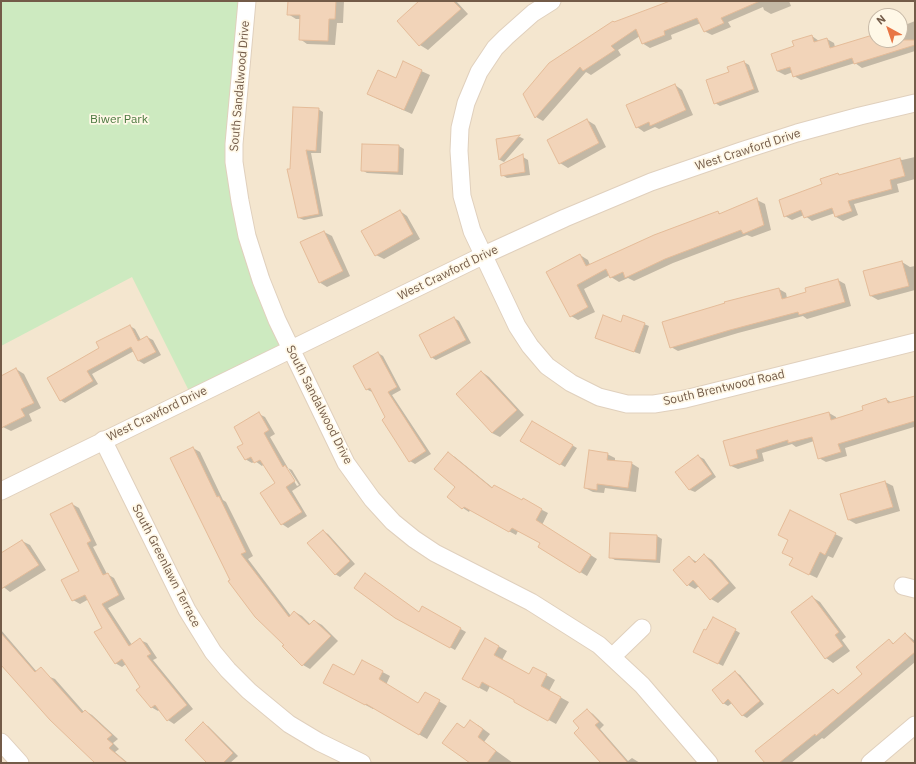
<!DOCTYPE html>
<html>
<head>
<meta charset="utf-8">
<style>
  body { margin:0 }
  #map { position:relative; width:916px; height:764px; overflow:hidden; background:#fcf4e1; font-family:"IBM Plex Sans",sans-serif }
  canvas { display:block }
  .frame { position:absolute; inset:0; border:2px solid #735b48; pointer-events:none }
  .north { position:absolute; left:868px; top:8px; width:40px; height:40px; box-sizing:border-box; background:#fff8e7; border:1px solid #c7b9a7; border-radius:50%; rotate:320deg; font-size:11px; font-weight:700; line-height:16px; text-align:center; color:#735b48 }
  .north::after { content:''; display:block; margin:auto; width:14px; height:18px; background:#e87645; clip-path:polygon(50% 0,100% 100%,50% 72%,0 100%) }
</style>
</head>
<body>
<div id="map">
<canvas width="916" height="764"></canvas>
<div class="frame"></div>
<div class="north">N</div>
</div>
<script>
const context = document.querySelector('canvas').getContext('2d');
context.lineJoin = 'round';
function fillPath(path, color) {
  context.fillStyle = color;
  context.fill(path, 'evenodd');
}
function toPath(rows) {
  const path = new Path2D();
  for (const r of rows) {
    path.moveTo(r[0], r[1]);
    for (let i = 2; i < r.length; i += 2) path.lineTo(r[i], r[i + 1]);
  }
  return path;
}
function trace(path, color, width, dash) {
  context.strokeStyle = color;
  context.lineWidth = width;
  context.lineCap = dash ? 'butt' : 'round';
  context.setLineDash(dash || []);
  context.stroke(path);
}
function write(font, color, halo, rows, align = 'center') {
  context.font = font + ' "IBM Plex Sans",sans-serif';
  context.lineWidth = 3.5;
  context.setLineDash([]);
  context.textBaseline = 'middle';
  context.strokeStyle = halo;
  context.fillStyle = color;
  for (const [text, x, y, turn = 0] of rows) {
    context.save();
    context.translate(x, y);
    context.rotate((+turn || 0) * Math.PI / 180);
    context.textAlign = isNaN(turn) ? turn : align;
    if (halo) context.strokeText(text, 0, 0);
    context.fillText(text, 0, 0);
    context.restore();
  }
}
fillPath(toPath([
  [1,1,915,1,915,763,1,763],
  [876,16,900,16,900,40,876,40]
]), '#f4e6cf');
fillPath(toPath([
  [1,1,248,1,234,162,291,349,192,397,132,277,1,346]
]), '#cdeac0');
fillPath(toPath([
  [289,1,344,1,343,23,337,23,335,45,307,44,300,39,301,19,296,19,288,14],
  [421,1,456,1,468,14,428,50,420,45,398,21],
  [679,1,789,1,791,6,771,14,764,10,763,7,728,22,731,27,712,35,704,31,701,23,671,35,672,39,650,48,642,43,640,36,618,50,621,55,591,75,586,72,543,121,536,117,524,94,615,23],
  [915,21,915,51,862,68,855,63,801,80,794,76,793,72,785,75,777,71,795,47,812,36,819,41,827,39,834,43,835,47,876,35,876,40,900,40,900,27],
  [744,62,749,65,759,92,720,106,715,103,730,72],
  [404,63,430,75,412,114,376,98,396,79],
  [675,85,682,90,693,115,659,129,655,127,644,132,637,127],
  [318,109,323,112,321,153,311,153,323,216,304,220,299,218,291,169],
  [587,120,595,125,606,147,568,168,560,163],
  [520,137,524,139,504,162,500,160,497,140],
  [399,146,404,149,403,175,367,173,362,170],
  [523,157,528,160,530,175,507,178,502,175],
  [915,157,915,179,897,184,899,192,854,204,858,215,843,221,836,217,835,213,812,221,804,215,792,220,785,216,838,174,841,176,900,159,902,160],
  [757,200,765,204,771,230,752,237,747,235,673,263,634,281,628,278,619,282,611,277,610,275,584,289,595,312,578,320,571,316,580,255,588,260,590,265,718,212,721,214],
  [400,211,407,216,420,239,384,259,376,255],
  [324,232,332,236,350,276,327,287,319,282],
  [902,262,910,267,915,266,915,290,878,300,871,296,865,272],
  [838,280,845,284,851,306,807,319,803,316,738,333,678,351,671,347,726,304,779,289,786,293,787,298,807,293],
  [454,318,459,321,471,343,436,360,431,357],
  [622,323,644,324,649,326,640,354,596,338],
  [130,326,135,329,141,340,147,337,153,340,161,355,144,364,139,361,134,351,92,374,98,384,65,403,60,400,100,349],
  [378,353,383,356,401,390,392,395,431,454,415,464,410,461,373,391,372,392,366,389],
  [16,369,24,374,41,408,29,414,32,421,11,431,3,427,1,422,1,377],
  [482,372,489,377,524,415,500,437,492,433],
  [915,397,915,429,914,427,845,448,847,456,826,462,819,458,814,441,796,447,792,444,762,453,764,461,738,469,731,466,724,442,829,413,836,417,836,419,865,410,886,399,892,403],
  [259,414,265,417,275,434,270,437,288,468,286,468,297,486,299,485,288,468,292,470,301,485,292,491,307,516,288,528,282,524,276,484,264,464,262,466,255,461,252,463,245,459,245,444],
  [532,422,577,448,565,467,521,441],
  [193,448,200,452,223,500,226,502,253,556,248,559,291,616,295,612,302,616,311,625,315,621,322,625,338,641,310,669,303,665,231,581],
  [448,453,455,457,493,488,522,501,523,500,548,513,542,525,597,559,587,576,539,547,541,543,518,531,516,535,470,510,469,512,463,508],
  [607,454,615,458,615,461,631,463,639,468,636,492,605,488,604,493,593,492,585,488],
  [698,456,704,459,716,477,695,492,690,490,677,472],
  [885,482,893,486,900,511,856,524,849,520],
  [72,504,79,508,97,545,93,547,107,574,114,578,125,599,108,608,132,645,140,640,147,643,157,658,153,660,193,709,174,724,168,720,160,709,158,711,151,707,141,687,126,664,122,667,115,663,103,628,89,599,80,604,73,600,80,571],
  [323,531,328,534,355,564,340,577,335,574],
  [835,534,843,538,833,558,828,556,817,578,798,569],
  [657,536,662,539,660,563,615,560,610,557],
  [22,541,30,545,46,570,10,592,1,585,1,554],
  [704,555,712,560,736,588,718,603,711,599,699,586,695,589,688,585,690,558,697,562],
  [812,597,820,602,846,637,842,640,850,651,833,663,826,658],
  [422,607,466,632,455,650,396,617,420,612],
  [1,630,37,672,55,679,84,712,85,711,92,715,118,739,113,743,119,749,115,752,128,763,97,763,1,663],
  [735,630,740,633,723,666,699,654],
  [906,634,915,641,915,662,824,739,822,738,791,763,766,763,833,690,840,694,863,674,889,640,894,644],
  [486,639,507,651,502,660,530,675,534,668,555,680,549,691,569,702,556,724,515,701,516,700,490,686,487,692,463,679],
  [362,661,390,676,386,685,419,704,425,693,447,706,427,739,374,708,373,709,332,687,354,676],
  [735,672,740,675,764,704,747,718,742,715,732,703,728,706,723,703],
  [587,710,593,714,604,725,600,729,628,761,632,758,640,763,609,763,581,728],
  [203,724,208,726,238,756,230,763,209,763],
  [457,724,465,728,478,725,490,734,484,742,513,763,471,763]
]), '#0003');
const building = toPath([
  [288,1,336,1,335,19,329,19,328,41,299,40,300,15,287,15,288,1],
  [419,1,453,1,461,9,419,46,397,21,419,1],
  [670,1,760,1,721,18,724,23,704,32,697,18,664,31,665,35,642,44,636,29,611,46,615,50,583,71,580,67,535,118,523,94,549,63,613,21,614,22,670,1],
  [876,34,876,40,915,40,915,45,854,64,852,58,793,77,790,67,777,71,771,54,794,46,792,41,812,35,814,42,827,38,830,48,876,34],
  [403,61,422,70,404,110,367,94,378,70,396,78,403,61],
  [744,61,754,89,714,104,706,80,729,72,727,67,744,61],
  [675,84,686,110,650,126,649,122,636,128,626,105,675,84],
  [293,107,319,108,316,151,306,150,319,214,298,218,287,169,290,169,293,107],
  [587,119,599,143,559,164,547,140,587,119],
  [520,135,499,160,496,139,520,135],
  [362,144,399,145,398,172,361,171,362,144],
  [523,154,525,172,501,176,500,165,523,154],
  [900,158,905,176,890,180,892,189,848,201,852,211,835,217,832,208,804,218,801,210,784,217,779,200,822,184,820,179,838,173,839,175,900,158],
  [757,198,764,225,743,234,741,230,665,259,625,278,623,272,610,278,606,269,577,285,588,307,570,317,546,272,580,254,586,266,654,235,718,211,719,214,757,198],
  [400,210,413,234,375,256,361,231,400,210],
  [324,231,343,271,319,283,300,242,324,231],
  [902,261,909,286,870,296,863,271,902,261],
  [838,279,845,302,799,315,798,312,730,330,670,348,662,322,725,303,724,302,779,288,782,299,806,292,805,288,838,279],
  [603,315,621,322,623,315,645,323,634,352,595,338,603,315],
  [454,317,466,340,431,358,419,335,454,317],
  [130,325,138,341,147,336,156,352,138,361,131,347,87,371,93,381,60,401,47,378,99,348,96,342,130,325],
  [378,352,397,387,388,392,426,451,409,462,382,420,385,417,370,388,366,390,353,366,378,352],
  [16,368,34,403,21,409,25,416,1,428,1,376,16,368],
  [481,371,517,410,492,433,456,394,481,371],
  [915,396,915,421,838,444,841,452,818,459,812,437,788,443,788,440,756,450,758,458,730,466,723,441,829,412,831,420,863,410,862,406,886,398,888,403,915,396],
  [259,412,269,430,264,433,283,467,285,465,295,481,286,487,302,512,281,525,260,493,275,483,260,460,254,463,251,457,245,460,237,447,243,444,234,427,259,412],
  [532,421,573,445,560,465,520,441,532,421],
  [193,447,217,497,219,496,246,552,241,554,289,617,294,611,309,625,314,620,331,636,302,666,282,646,284,645,255,617,228,581,230,580,170,458,193,447],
  [589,450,608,453,607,460,632,462,628,488,597,484,597,490,584,488,589,450],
  [448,452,492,488,494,485,522,500,523,498,542,509,536,520,591,555,580,573,538,547,540,543,512,528,509,532,464,507,462,509,447,497,455,487,434,469,448,452],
  [698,455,712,474,689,490,675,472,698,455],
  [885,481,893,507,848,520,840,494,885,481],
  [72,503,91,541,87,543,103,575,108,573,119,595,102,604,129,646,140,638,151,654,147,656,187,705,167,721,155,705,151,708,136,690,140,687,122,659,115,664,94,632,102,628,85,595,72,601,61,580,79,571,50,514,72,503],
  [790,510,836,533,825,555,820,552,809,575,789,565,793,558,782,553,788,540,778,535,790,510],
  [323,530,350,561,335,575,307,543,323,530],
  [610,533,657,535,656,560,609,558,610,533],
  [22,540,39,565,1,589,1,553,22,540],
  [704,554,729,583,710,600,693,580,687,586,673,570,689,556,695,563,704,554],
  [365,573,419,612,422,606,461,628,450,648,395,618,354,588,365,573],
  [812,596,839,632,835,635,843,646,825,659,791,612,812,596],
  [713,617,736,629,718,664,693,652,704,629,706,630,713,617],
  [1,633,35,672,41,667,82,713,85,710,112,735,107,739,113,744,109,748,127,763,95,763,50,720,1,665,1,633],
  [905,633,915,644,915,652,816,736,815,734,779,763,765,763,755,751,833,689,838,694,862,674,856,667,889,639,893,644,905,633],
  [485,638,499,646,494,655,529,674,533,667,547,674,541,686,561,697,548,721,514,702,514,700,482,682,479,688,462,679,485,638],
  [362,660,383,671,379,679,418,703,425,692,440,700,419,735,366,704,365,705,323,683,333,664,354,675,362,660],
  [735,671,760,701,742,716,728,699,723,704,712,690,735,671],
  [587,709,599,722,595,725,628,763,601,763,574,733,579,728,573,721,587,709],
  [470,720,483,729,478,737,496,751,487,763,470,763,442,743,457,723,464,728,470,720],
  [203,722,233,753,223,763,207,763,185,740,203,722]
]);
fillPath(building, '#f2d4b9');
trace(building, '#e5bc99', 1);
const street = toPath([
  [247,1,234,144,234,162,240,201,247,236,261,280,277,320,346,463,372,499,393,522,414,539,435,553,531,602,599,645,642,685,709,763],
  [552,1,533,13,506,37,495,48,479,72,466,103,460,128,459,151,462,196,472,231,517,326,530,346,547,366,571,383,599,397,627,404,654,404,685,399,915,342],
  [103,440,187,610,213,652,228,670,249,691,289,724,319,742,362,763],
  [1,491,484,255,565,218,651,182,741,151,797,133,860,116,915,103],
  [903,586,915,589],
  [612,657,642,628],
  [1,742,20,763],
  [870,763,915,725]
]);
trace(street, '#e0d0bd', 19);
trace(street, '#fff', 17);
write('12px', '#735b48', '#fff8e7', [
  ["South Sandalwood Drive",240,86,-85],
  ["West Crawford Drive",748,150,-18],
  ["West Crawford Drive",448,273,-26],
  ["South Brentwood Road",724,388,-13],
  ["South Sandalwood Drive",319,405,63],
  ["West Crawford Drive",157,414,-26],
  ["South Greenlawn Terrace",166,566,63]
]);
write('12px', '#4c7940', '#fff8e7', [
  ["Biwer Park",119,120]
]);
</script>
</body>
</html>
